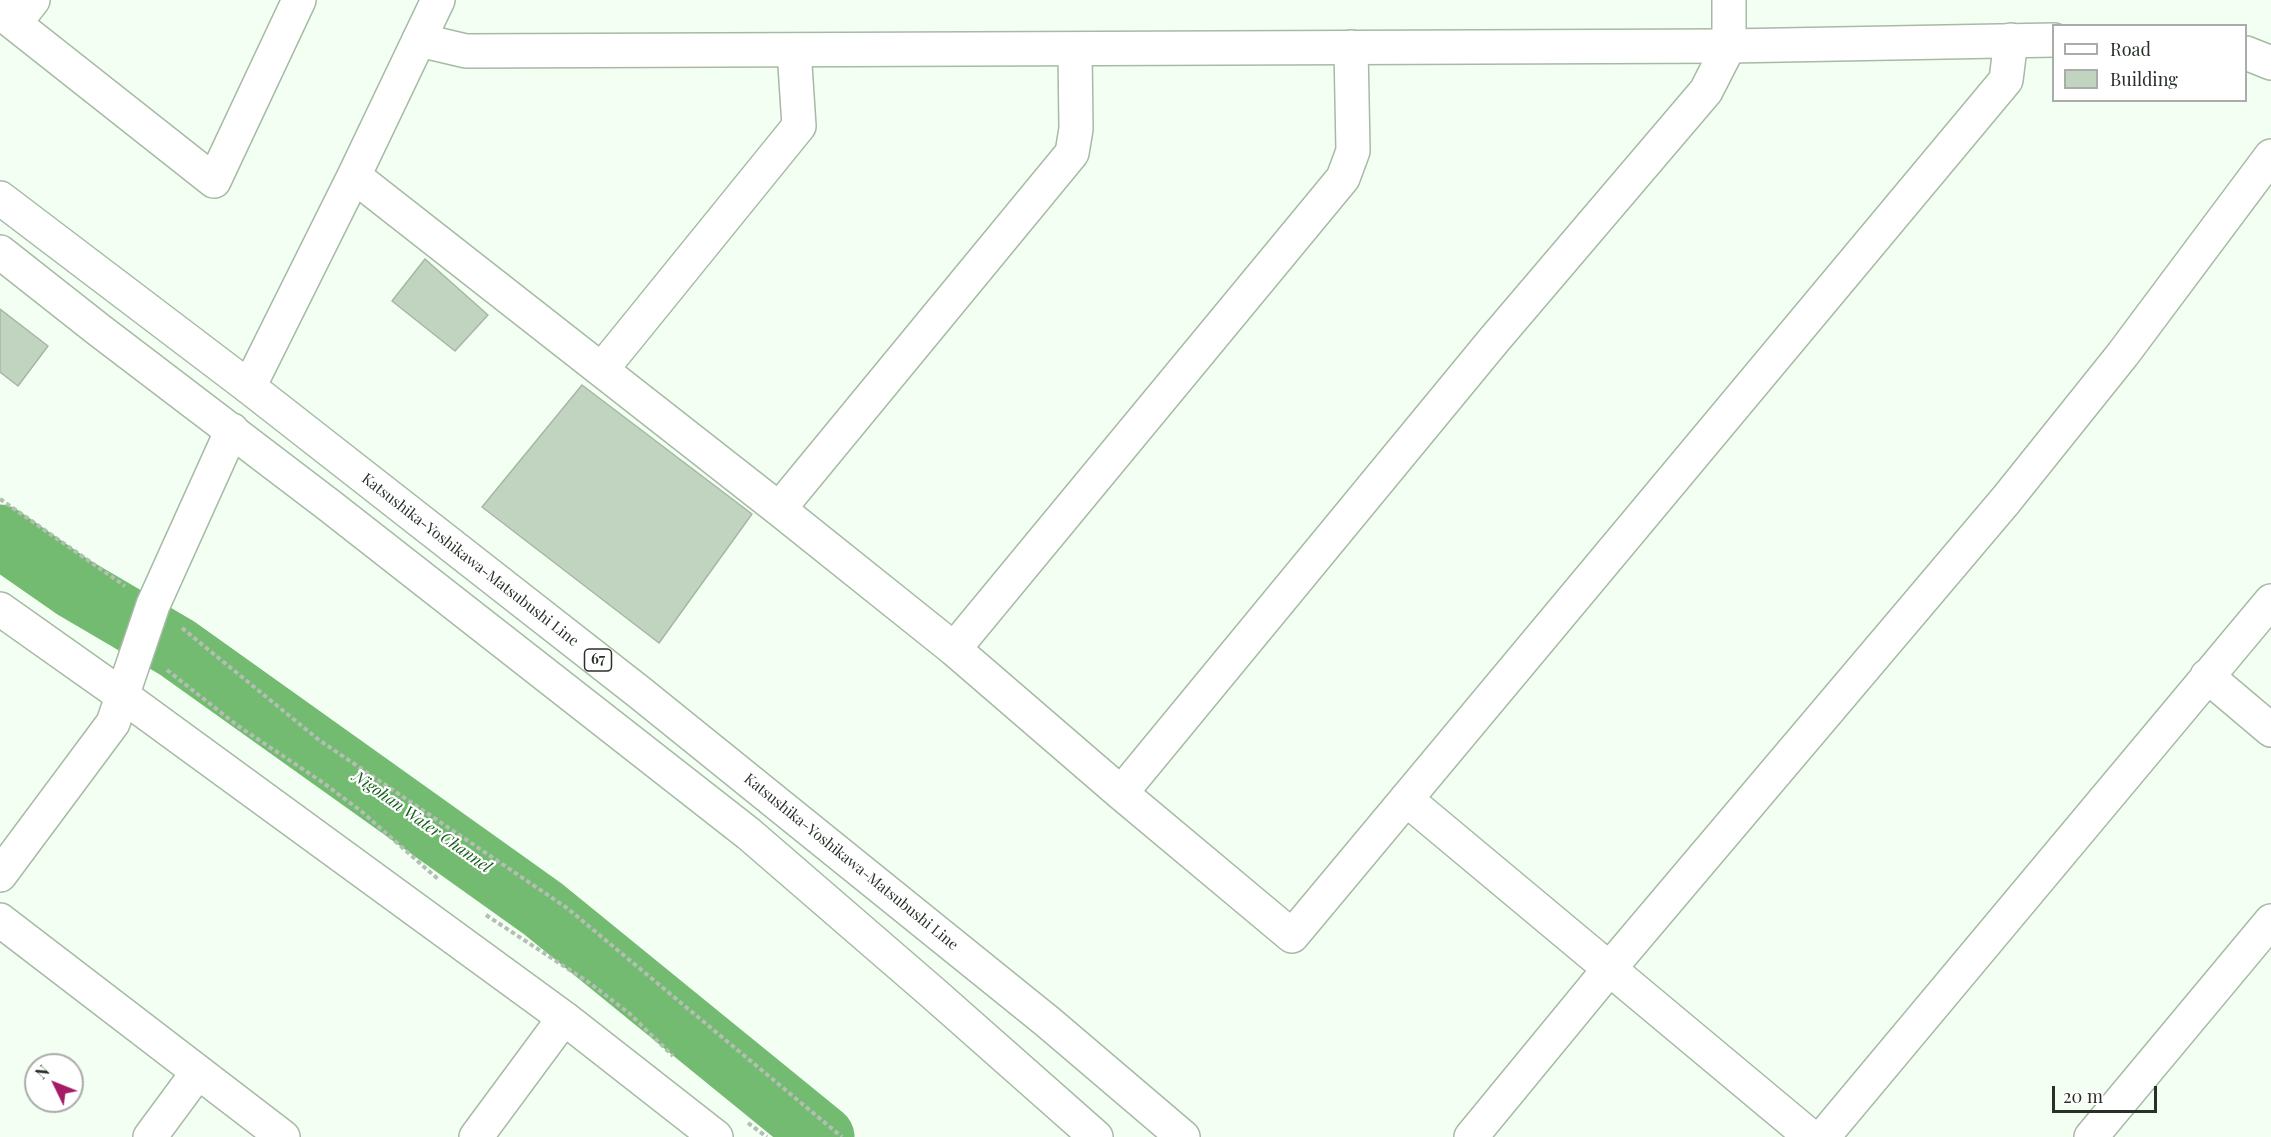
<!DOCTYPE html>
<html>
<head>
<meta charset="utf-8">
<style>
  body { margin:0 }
  #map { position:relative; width:2271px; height:1137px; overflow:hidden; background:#f3fff2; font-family:"Playfair Display",serif }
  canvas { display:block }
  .legend { position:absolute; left:2052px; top:24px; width:195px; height:78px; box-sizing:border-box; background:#fff; border:2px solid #a9aca9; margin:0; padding:8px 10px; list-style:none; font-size:18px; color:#283028 }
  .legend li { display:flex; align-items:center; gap:12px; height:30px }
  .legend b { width:30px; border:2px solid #a9aca9 }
  .north { position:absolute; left:24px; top:1053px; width:60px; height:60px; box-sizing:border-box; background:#fff; border:2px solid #a9aca9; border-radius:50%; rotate:313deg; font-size:16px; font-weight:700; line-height:24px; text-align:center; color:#283028 }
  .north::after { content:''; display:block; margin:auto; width:21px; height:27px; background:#a41c65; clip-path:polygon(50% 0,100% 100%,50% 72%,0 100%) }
  .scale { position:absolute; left:2052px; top:1086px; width:105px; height:27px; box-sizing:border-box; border:3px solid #283028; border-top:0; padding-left:8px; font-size:18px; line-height:21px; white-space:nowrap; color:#283028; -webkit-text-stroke:4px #fff; paint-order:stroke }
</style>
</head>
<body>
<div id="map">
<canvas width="2271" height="1137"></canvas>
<ul class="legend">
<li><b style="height:8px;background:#fff"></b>Road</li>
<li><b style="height:16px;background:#c0d4bf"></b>Building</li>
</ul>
<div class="north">N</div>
<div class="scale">20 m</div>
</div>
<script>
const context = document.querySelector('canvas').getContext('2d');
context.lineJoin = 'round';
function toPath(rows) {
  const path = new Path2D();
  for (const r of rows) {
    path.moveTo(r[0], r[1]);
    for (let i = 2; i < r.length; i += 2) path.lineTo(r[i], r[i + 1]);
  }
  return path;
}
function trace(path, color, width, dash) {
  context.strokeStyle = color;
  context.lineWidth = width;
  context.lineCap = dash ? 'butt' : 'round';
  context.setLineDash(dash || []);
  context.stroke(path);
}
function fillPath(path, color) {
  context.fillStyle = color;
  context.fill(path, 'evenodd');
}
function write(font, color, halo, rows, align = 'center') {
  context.font = font + ' "Playfair Display",serif';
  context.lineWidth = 4.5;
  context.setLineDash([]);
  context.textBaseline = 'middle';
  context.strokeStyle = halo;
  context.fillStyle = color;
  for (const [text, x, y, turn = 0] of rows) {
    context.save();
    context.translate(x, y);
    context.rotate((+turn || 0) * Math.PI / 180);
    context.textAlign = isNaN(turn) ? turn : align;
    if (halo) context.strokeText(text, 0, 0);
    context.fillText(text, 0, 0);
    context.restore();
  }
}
trace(toPath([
  [0,536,73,587,177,648,543,909,823,1137]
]), '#72bb71', 63);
const building = toPath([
  [425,259,488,315,455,351,392,301,425,259],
  [0,309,48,346,18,386,0,372,0,309],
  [582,385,752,514,659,643,482,507,582,385]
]);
fillPath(building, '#c0d4bf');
trace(building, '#a4b8a3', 1.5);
const minor = toPath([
  [0,12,214,181,299,0],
  [15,23,33,0],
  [354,176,779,509,954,649,1121,793,1292,936,2006,80,2011,40],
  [602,369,799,126,794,50],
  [249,387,354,176,438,0],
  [779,509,1072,153,1076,129,1075,50],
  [0,609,123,696,564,1018,716,1137],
  [954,649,1343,178,1353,151,1351,47],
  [2207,676,2271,730],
  [1121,793,1494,340,1706,91,1729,46,1729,0],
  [1406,799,1811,1137],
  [0,875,113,723,153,605,232,430],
  [0,920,283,1137],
  [150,1137,198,1072],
  [476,1137,564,1018],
  [1823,1137,2271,601],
  [2091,1137,2271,921]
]);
const tertiary = toPath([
  [419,40,466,51,1729,46,2054,40],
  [2246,53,2271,63],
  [1471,1137,1610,968,2006,500,2123,354,2271,156]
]);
const primary = toPath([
  [0,198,249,387,639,692,1048,1022,1183,1137],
  [0,252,99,330,330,506,749,834,933,993,1096,1137]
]);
trace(minor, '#a6baa5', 36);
trace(tertiary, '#a6baa5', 36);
trace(primary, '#a6baa5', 36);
trace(toPath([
  [0,499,125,586],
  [182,628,319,740,567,908,842,1137],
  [167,670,238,726,322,782,361,811,439,880],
  [486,915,591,984,630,1014,673,1056],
  [748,1123,767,1137]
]), '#b4beb3', 4, [4.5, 3]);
trace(minor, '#fff', 33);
trace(tertiary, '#fff', 33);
trace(primary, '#fff', 33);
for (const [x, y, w] of [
  [598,660,27]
]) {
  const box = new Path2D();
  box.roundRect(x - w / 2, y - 11, w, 22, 4.5);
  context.fillStyle = '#fff';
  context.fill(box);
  trace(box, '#283028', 1.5);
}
write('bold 14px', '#283028', null, [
  ["67",598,660]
]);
write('15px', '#283028', '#fff', [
  ["Katsushika-Yoshikawa-Matsubushi Line",470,560,38],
  ["Katsushika-Yoshikawa-Matsubushi Line",851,862,39]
]);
write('italic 16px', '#115f18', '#fff', [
  ["Nigohan Water Channel",422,822,35]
]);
</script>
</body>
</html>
